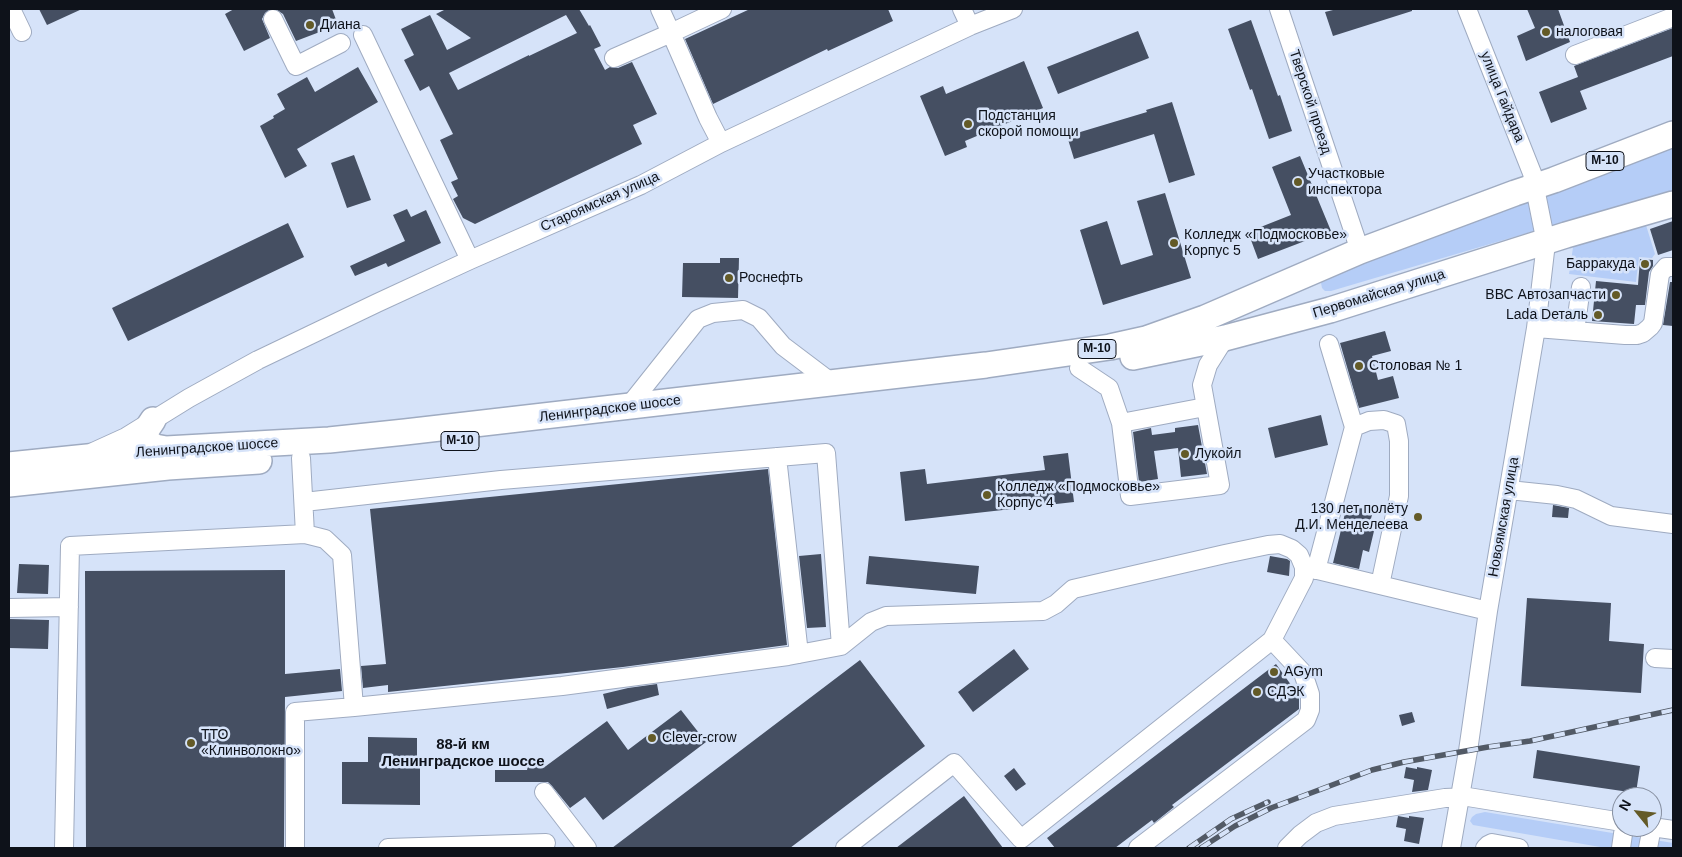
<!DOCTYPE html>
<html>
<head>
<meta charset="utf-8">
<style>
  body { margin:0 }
  #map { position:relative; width:1682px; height:857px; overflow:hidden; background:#d6e3f9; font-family:Helvetica,sans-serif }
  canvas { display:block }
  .frame { position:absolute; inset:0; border:10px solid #0e121a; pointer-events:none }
  .north { position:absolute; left:1612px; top:787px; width:50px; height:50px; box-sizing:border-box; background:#d6e3f9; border:1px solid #868fa0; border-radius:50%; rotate:299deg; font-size:14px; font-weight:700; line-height:20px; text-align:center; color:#0e121a }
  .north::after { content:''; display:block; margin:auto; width:18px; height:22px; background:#635a27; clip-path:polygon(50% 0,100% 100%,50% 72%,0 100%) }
</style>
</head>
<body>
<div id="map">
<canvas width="1682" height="857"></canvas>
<div class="frame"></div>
<div class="north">N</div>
</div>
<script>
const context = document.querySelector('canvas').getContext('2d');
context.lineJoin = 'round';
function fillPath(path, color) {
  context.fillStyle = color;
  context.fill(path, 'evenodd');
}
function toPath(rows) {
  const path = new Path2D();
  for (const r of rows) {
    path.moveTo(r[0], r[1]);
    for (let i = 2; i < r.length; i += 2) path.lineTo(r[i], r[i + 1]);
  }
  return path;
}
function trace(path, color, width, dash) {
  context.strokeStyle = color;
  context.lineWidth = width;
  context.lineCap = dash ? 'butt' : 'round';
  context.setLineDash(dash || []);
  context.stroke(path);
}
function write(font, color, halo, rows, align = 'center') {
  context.font = font + ' Helvetica,sans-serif';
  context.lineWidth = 5;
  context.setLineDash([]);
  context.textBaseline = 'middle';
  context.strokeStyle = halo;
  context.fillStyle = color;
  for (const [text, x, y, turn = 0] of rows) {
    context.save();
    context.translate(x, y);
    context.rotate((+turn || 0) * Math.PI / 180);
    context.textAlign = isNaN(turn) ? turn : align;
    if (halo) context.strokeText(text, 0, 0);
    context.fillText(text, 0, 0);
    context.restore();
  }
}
fillPath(toPath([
  [1673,142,1673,190,1331,291,1325,291,1322,288,1321,283,1326,276],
  [1645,222,1655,254,1652,258,1639,257,1636,282,1569,274,1574,241],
  [1485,812,1673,843,1673,848,1606,848,1473,825,1470,821,1472,817,1476,814]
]), '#b5cdf7');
fillPath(toPath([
  [39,9,82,9,47,25],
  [234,9,272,9,265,13,262,19,270,38,244,51,225,14],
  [275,9,332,9,338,25,296,41,283,14],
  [446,9,579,9,589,26,590,25,601,46,594,49,605,70,610,67,618,68,632,62,657,114,633,125,642,144,475,224,463,218,453,199,458,196,451,182,458,179,440,140,453,134,429,86,420,91,404,60,414,55,401,29,430,15,447,50,471,38,436,14],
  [566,15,577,33,529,56,529,55,458,90,449,73],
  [750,9,888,9,893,21,828,51,827,49,713,104,685,39],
  [1337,9,1412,9,1412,11,1333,36,1325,12],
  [1527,9,1558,9,1570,42,1526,61,1517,36,1535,28],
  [1251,20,1278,96,1280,95,1292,131,1269,139,1252,89,1250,90,1228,29],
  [1673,28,1673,56,1580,91,1587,109,1551,123,1539,92,1578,77,1574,66],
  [1138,31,1149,58,1058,94,1047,67],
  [1024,61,1043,108,965,141,967,147,945,156,920,96,943,86,946,94],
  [358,67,378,102,297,149,307,166,285,178,260,126,274,118,273,116,285,109,277,94,307,77,315,92],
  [1172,102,1195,175,1169,183,1154,134,1074,159,1067,136,1147,112,1146,110],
  [354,155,371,200,347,208,331,163],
  [1300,156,1331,231,1258,259,1248,232,1291,215,1272,167],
  [1165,193,1191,278,1103,305,1080,230,1107,221,1121,265,1153,255,1137,201],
  [407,209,411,217,426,210,441,243,388,267,386,263,355,276,350,266,405,241,393,215],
  [1673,221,1673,250,1658,255,1650,229],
  [288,223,304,257,128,341,112,308],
  [720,258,739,258,738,298,682,297,683,263,720,263],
  [1640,259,1653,260,1653,266,1649,272,1645,305,1636,305,1634,324,1592,321,1596,281,1638,285],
  [1670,282,1673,282,1673,326,1663,325],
  [1385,331,1391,351,1372,356,1378,380,1393,376,1399,398,1359,408,1340,343],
  [1321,415,1328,445,1275,458,1268,428],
  [1198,425,1207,474,1181,477,1178,448,1154,451,1158,479,1139,482,1133,432,1151,428,1152,435,1175,432,1175,428],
  [1068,453,1074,502,905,521,900,472,925,469,927,484,1045,470,1043,456],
  [768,469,787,645,623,667,388,692,388,685,363,688,361,666,386,664,370,509],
  [1347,505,1373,511,1368,530,1374,531,1369,552,1363,550,1359,569,1333,563],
  [1553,505,1569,508,1568,518,1552,517],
  [821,554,826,627,807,628,799,556],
  [869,556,979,566,976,594,866,584],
  [1270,556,1287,559,1290,561,1289,576,1267,572],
  [19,564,49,565,48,594,17,593],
  [285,570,285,674,340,669,342,691,285,697,284,848,86,848,85,571],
  [1527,598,1611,603,1609,641,1644,644,1641,693,1521,686],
  [9,619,49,620,48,649,9,648],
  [1014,649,1029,669,973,712,958,692],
  [860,660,925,746,790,848,612,848],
  [1276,664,1299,696,1299,709,1172,805,1174,807,1154,823,1152,820,1115,848,1055,848,1047,838],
  [657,684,659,695,607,709,603,694,628,688],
  [681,710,706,742,603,820,585,797,570,808,552,786,548,782,495,782,495,770,527,770,528,766,546,766,607,721,628,750],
  [1412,712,1415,722,1402,726,1399,715],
  [368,737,417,738,417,763,420,763,420,805,342,804,342,762,368,762],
  [1537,750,1640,766,1636,793,1533,778],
  [1406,767,1417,769,1417,767,1432,770,1428,790,1412,792,1414,780,1404,778],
  [1014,768,1026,784,1016,791,1004,776],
  [964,796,1003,848,896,848],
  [1398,816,1409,818,1409,816,1424,818,1419,844,1404,841,1406,829,1396,827]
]), '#454f62');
const minor = toPath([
  [11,9,22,32],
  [962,9,970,26],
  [1279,9,1360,251],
  [273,19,296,66,341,43],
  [363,35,470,260],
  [1575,55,1673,17],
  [614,58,671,33,660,9],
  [721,143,708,118,671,33,722,9],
  [1536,328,1625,335,1637,335,1643,333,1650,327,1653,323,1660,274,1666,267,1673,267],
  [1575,331,1581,287],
  [1329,344,1354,427],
  [1079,368,1109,388,1121,423,1130,496,1220,485,1202,385,1208,365,1225,338],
  [628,407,698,319,713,313,743,310,759,318,783,346,832,383],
  [1121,423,1205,407],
  [93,452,126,437,189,398,258,360,377,303,470,260,641,185,721,143,970,26,1013,9],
  [777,457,799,654],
  [1509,490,1557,495,1576,499,1611,516,1673,524],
  [304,502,501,480,826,453,841,646],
  [305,534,325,539,342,555,354,707,562,686,788,656,841,646,871,622,886,616,1043,611,1056,604,1073,589,1225,554,1268,545,1280,544,1292,549,1299,555,1304,567,1304,578,1272,640,1021,839,954,763,845,848],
  [1305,567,1488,611],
  [1316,570,1354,427,1369,421,1384,420,1396,424,1399,441,1399,496,1380,585],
  [9,608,69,607],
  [1655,658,1673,659],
  [544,792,587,848],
  [1652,827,1673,830],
  [64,848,70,546,305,534,301,458],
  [295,848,295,712,354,707],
  [388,848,546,843],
  [1138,848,1306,720,1310,710,1310,694,1303,673,1272,640],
  [1287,848,1300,835,1316,823,1334,816,1445,798,1468,797,1622,822],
  [1451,848,1468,751,1488,611,1536,328,1546,243,1532,173,1467,9],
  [1485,848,1488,845,1492,843,1519,848],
  [1621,848,1624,827],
  [1648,848,1652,827]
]);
const highway = toPath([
  [1133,357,1225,338,1330,310,1566,235,1673,204],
  [153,420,145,432,144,439,155,447,166,449],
  [9,465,166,449,329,440,405,432,986,365,1110,347,1146,339,1205,318,1360,251,1515,193,1554,180,1673,134],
  [9,484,168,467,259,461]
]);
trace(minor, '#9fabc1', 20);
trace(highway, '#9fabc1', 28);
trace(minor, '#fff', 18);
trace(highway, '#fff', 25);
const rail = toPath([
  [1189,848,1231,819,1268,802],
  [1201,848,1235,826,1271,808,1372,770,1404,762,1488,747,1530,741,1673,710]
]);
trace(rail, '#525a66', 5.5);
trace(rail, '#d6e3f9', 4, [11]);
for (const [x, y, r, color] of [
  [310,25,5,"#635a27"],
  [1546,32,5,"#635a27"],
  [968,124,5,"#635a27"],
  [1298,182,5,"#635a27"],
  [1174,243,5,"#635a27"],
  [1645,264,5,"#635a27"],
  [729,278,5,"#635a27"],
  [1616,295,5,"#635a27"],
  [1598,315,5,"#635a27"],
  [1359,366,5,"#635a27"],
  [1185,454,5,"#635a27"],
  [987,495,5,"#635a27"],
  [1418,517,5,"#635a27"],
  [1274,672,5,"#635a27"],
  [1257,692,5,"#635a27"],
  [652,738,5,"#635a27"],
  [191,743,5,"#635a27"]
]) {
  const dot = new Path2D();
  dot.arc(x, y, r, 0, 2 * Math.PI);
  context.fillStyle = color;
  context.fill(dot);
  trace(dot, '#d6e3f9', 2);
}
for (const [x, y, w] of [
  [1605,161,38],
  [1097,349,38],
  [460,441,38]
]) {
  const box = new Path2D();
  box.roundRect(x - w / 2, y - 9.5, w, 19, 4);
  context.fillStyle = '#d6e3f9';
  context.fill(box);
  trace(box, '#0e121a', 1);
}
write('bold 12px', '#0e121a', null, [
  ["М-10",1605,161],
  ["М-10",1097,349],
  ["М-10",460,441]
]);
write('14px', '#0e121a', '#d6e3f9', [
  ["Диана",320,25],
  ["налоговая",1556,32],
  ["Подстанция",978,116],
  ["скорой помощи",978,132],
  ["Участковые",1308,174],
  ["инспектора",1308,190],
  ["Колледж «Подмосковье»",1184,235],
  ["Корпус 5",1184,251],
  ["Барракуда",1635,264,"right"],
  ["Роснефть",739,278],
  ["ВВС Автозапчасти",1606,295,"right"],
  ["Lada Dеталь",1588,315,"right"],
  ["Столовая № 1",1369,366],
  ["Лукойл",1195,454],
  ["Колледж «Подмосковье»",997,487],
  ["Корпус 4",997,503],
  ["130 лет полёту",1408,509,"right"],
  ["Д.И. Менделеева",1408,525,"right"],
  ["AGym",1284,672],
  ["СДЭК",1267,692],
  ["ТТО",201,735],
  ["«Клинволокно»",201,751],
  ["Clever-crow",662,738]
], 'left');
write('14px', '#0e121a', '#d6e3f9', [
  ["улица Гайдара",1502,97,68],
  ["Тверской проезд",1310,102,72],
  ["Староямская улица",600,202,-24],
  ["Первомайская улица",1379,294,-17],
  ["Ленинградское шоссе",610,409,-7],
  ["Ленинградское шоссе",207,448,-4],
  ["Новоямская улица",1504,517,-80]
]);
write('bold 15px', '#0e121a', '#d6e3f9', [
  ["88-й км",463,745],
  ["Ленинградское шоссе",463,762]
]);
</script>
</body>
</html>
